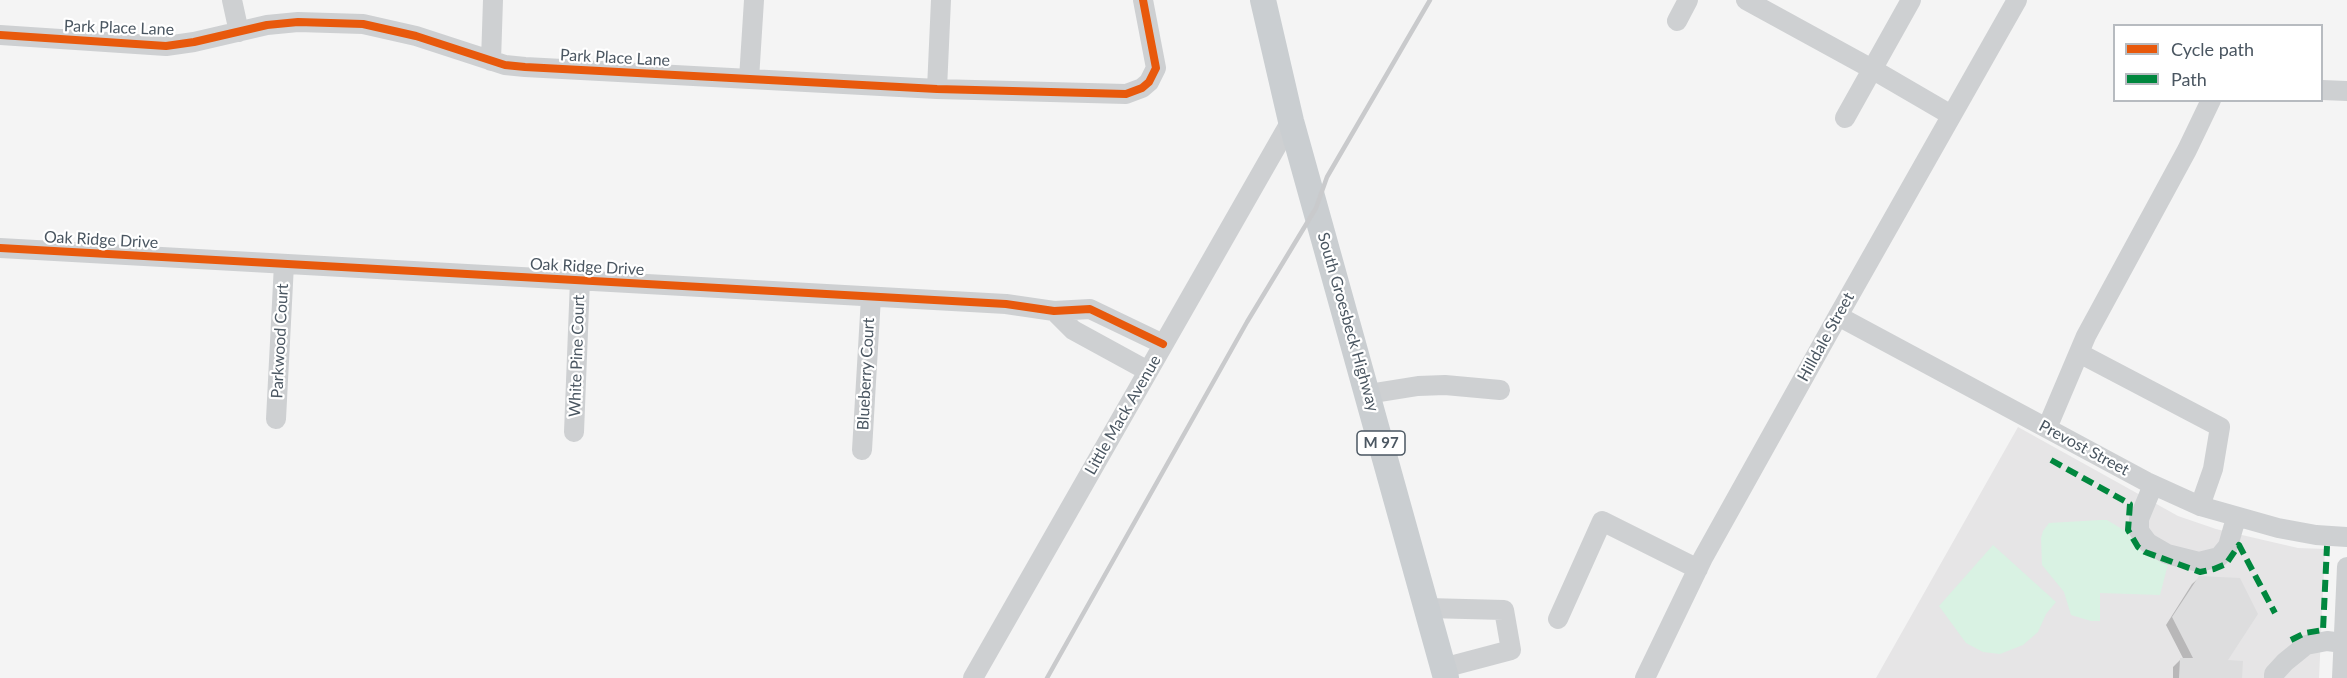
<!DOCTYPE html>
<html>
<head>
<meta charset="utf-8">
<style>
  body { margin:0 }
  #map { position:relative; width:2347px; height:678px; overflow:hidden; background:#f4f4f4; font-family:Lato,sans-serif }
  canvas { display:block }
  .legend { position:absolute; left:2113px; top:24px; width:210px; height:78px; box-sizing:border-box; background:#fff; border:2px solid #b7bbc0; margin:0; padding:8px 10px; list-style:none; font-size:18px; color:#4a5661 }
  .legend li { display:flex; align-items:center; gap:12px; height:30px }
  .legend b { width:30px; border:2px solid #b7bbc0 }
</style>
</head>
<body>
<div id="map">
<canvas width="2347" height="678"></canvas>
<ul class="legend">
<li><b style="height:8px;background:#e8590c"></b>Cycle path</li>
<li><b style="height:8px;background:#00873e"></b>Path</li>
</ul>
</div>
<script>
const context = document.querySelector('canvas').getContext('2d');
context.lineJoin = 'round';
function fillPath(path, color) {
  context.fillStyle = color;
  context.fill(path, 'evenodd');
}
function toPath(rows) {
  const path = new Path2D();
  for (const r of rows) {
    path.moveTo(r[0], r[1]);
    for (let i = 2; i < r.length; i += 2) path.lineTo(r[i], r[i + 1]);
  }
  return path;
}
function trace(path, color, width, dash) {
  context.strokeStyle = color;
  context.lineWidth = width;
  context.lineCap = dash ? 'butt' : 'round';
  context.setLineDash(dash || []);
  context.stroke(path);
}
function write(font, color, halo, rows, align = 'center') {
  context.font = font + ' Lato,sans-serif';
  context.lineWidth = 4.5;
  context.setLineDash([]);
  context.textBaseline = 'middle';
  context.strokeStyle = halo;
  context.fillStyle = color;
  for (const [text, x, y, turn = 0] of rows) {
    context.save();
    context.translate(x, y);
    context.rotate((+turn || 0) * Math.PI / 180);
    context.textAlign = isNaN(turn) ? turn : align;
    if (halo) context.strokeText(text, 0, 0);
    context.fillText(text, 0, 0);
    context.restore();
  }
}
fillPath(toPath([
  [2018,427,2178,516,2216,529,2298,548,2325,549,2319,678,1876,678]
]), '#e6e5e6');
fillPath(toPath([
  [2100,520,2107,520,2127,532,2142,551,2168,564,2160,595,2100,593,2100,621,2091,621,2071,615,2064,592,2042,565,2041,538,2043,531,2049,523],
  [1993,545,2056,602,2046,614,2038,632,2023,645,2000,654,1983,652,1966,643,1939,606]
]), '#d9f2e3');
fillPath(toPath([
  [2200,577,2226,661,2240,678,2173,678,2173,667,2180,660,2184,660,2166,625,2192,584]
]), '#0003');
fillPath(toPath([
  [2199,576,2240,578,2258,614,2228,660,2243,661,2242,678,2179,678,2180,658,2193,658,2172,617]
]), '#ddddde');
trace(toPath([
  [232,0,239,32],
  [1746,0,1872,69,1951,115],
  [1677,21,1688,0],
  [0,35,166,46,194,42,267,25,298,22,363,24,416,36,505,65,525,67,937,89,1126,94,1142,88,1149,82,1156,68,1143,0],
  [491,61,493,0],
  [749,79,754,0],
  [937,89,941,0],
  [2322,90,2347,91],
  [1845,118,1911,0],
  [0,248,1006,304,1054,311,1090,309,1163,344],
  [1054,311,1073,330,1148,371],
  [1838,316,2147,482,2200,506,2278,528,2316,535,2347,537],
  [2079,353,2220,427,2213,469,2200,506],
  [1368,394,1418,386,1445,385,1500,390],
  [276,419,284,264],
  [2047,428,2086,336,2187,150,2211,100],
  [574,432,580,280],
  [862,450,871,297],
  [2153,485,2139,519,2139,531,2148,543,2167,554,2199,562,2219,557,2228,546,2236,518],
  [1427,608,1504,610,1511,650,1443,668],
  [1558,619,1602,521,1698,569],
  [973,678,1291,121],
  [1645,678,1703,558,1838,316,2017,0],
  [2274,678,2274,674,2285,662,2306,645,2327,641,2343,643],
  [2342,678,2347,567]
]), '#ced0d2', 20);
trace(toPath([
  [1263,0,1291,121,1446,678]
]), '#caced1', 26);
trace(toPath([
  [1047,678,1247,322,1316,208,1327,177,1430,0]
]), '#c9cacc', 4.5);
trace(toPath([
  [2051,460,2130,504,2128,530,2138,547,2145,552,2200,572,2214,569,2226,564,2239,545,2275,613],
  [2291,640,2305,633,2323,630,2327,546]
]), '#00873e', 6, [12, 6]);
trace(toPath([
  [0,35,166,46,194,42,267,25,298,22,363,24,416,36,505,65,525,67,937,89,1126,94,1142,88,1149,82,1156,68,1143,0],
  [0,248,1006,304,1054,311,1090,309,1163,344]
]), '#e8590c', 8);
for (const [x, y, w] of [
  [1381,443,48]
]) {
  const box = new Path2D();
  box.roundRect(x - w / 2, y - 12, w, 24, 4.5);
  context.fillStyle = '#fff';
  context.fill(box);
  trace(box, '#4a5661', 1.5);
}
write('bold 15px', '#4a5661', null, [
  ["M 97",1381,443]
]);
write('16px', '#4a5661', '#fff', [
  ["Park Place Lane",119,28,2],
  ["Park Place Lane",615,58,3],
  ["Oak Ridge Drive",101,240,3],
  ["Oak Ridge Drive",587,267,3],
  ["South Groesbeck Highway",1348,322,74],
  ["Hilldale Street",1826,337,-61],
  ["Parkwood Court",280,341,-87],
  ["White Pine Court",577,356,-88],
  ["Blueberry Court",866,374,-87],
  ["Little Mack Avenue",1123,415,-60],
  ["Prevost Street",2084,448,28]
]);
</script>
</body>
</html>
